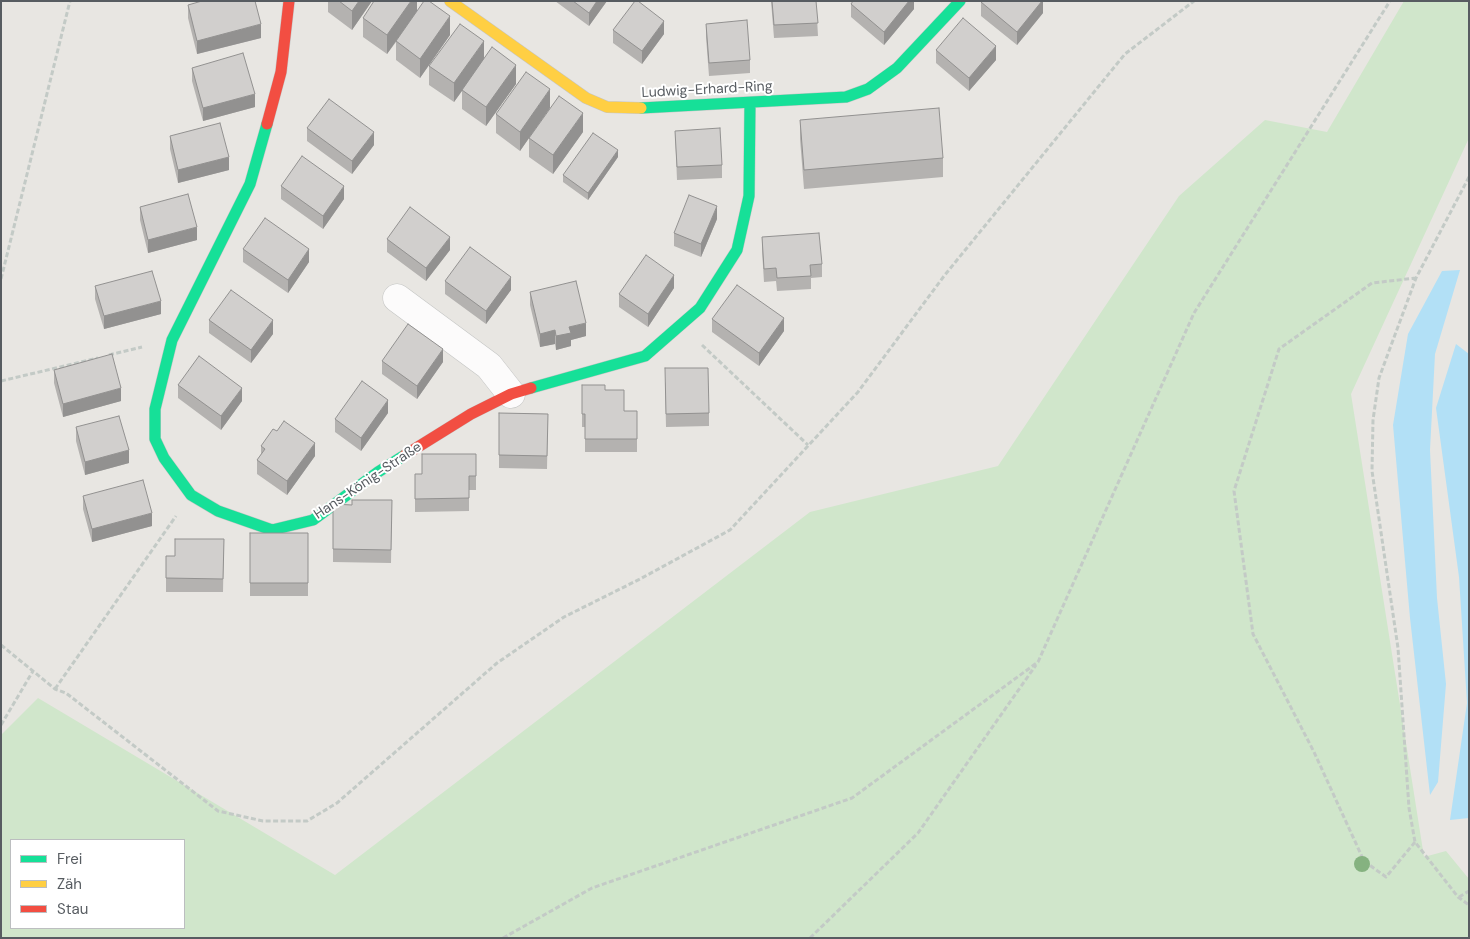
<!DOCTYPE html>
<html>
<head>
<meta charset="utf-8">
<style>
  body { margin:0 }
  #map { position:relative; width:1470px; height:939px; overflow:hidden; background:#e8e6e2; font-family:"DM Sans",sans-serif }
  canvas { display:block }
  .frame { position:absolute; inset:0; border:2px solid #575c61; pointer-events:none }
  .legend { position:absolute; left:10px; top:839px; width:175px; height:90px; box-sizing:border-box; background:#fff; border:1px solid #bcbec0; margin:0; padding:6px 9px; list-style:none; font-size:15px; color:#575c61 }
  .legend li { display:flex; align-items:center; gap:10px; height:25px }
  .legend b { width:25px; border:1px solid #bcbec0 }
</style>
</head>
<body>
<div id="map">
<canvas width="1470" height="939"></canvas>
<div class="frame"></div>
<ul class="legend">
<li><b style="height:6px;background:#16e098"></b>Frei</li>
<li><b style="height:6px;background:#ffcf43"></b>Zäh</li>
<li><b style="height:6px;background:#f24e42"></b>Stau</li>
</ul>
</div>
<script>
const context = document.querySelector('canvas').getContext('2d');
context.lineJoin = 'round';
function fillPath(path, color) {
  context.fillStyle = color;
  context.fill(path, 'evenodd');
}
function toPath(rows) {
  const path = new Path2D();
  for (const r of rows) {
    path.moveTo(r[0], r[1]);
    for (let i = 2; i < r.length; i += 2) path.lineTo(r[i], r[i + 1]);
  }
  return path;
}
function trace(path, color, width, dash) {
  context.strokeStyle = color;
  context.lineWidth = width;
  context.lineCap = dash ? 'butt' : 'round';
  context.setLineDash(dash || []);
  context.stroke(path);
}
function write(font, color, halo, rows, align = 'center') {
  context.font = font + ' "DM Sans",sans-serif';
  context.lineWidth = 4;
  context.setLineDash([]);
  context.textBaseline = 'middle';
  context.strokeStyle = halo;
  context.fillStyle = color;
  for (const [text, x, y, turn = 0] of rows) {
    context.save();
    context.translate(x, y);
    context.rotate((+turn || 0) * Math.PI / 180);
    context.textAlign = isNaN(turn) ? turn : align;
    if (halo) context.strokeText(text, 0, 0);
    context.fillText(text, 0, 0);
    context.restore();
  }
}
fillPath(toPath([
  [1404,1,1469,1,1469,138,1351,394,1424,857,1446,851,1469,879,1469,938,1,938,1,735,38,698,335,875,810,512,998,466,1179,196,1265,120,1327,132],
  [11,840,184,840,184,928,11,928]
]), '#d0e6cb');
fillPath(toPath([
  [1460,270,1435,354,1430,450,1437,598,1446,684,1438,782,1430,795,1410,618,1393,425,1408,334,1442,271],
  [1456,344,1469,354,1469,818,1450,820,1467,703,1459,577,1436,408]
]), '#b2e0f6');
const street = toPath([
  [397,298,489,366,511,394]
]);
const fast = toPath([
  [641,108,846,97,868,89,897,68,960,1],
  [267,124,250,184,172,340,155,409,155,439,164,458,191,495,218,511,272,530,313,520,378,472,405,455],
  [531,388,645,356,700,308,737,250,749,196,750,103]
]);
const slow = toPath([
  [450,1,586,98,607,107,641,108]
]);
const jam = toPath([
  [267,124,281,72,289,1],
  [405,455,471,414,511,394,531,388]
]);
trace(street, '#c4c5c4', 29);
trace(fast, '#c5c5c5', 12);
trace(slow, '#c5c5c5', 12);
trace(jam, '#c5c5c5', 12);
trace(toPath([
  [1469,177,1416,278,1379,378,1373,420,1372,471,1398,648,1409,808,1415,842,1458,897,1469,905],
  [1,279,70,1],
  [702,345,808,445],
  [109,355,142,347],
  [1,381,98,358],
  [1,645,55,689,66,693,218,811,263,821,307,821,337,803,497,663,564,617,640,579,730,530,858,392,944,276,1125,54,1194,1],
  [55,689,176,516],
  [1,725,33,671],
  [1415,842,1386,877,1364,861,1314,752,1253,634,1234,491,1279,349,1372,283,1416,278],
  [1459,897,1469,891],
  [503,938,592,888,852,798,1038,662,1194,313,1390,1],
  [810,938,918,833,1036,665]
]), '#c3cac6', 3, [5, 2.5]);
trace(street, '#fcfbfb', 28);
trace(fast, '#16e098', 11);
trace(slow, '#ffcf43', 11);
trace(jam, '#f24e42', 11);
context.fillStyle = '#85b280';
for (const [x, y] of [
  [1362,864]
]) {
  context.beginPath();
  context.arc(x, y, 8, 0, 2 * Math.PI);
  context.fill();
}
fillPath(toPath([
  [328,1,372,1,352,30,328,12],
  [417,1,417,11,450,35,420,78,396,60,396,42,387,54,363,37,363,18],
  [555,1,607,1,589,26],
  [771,1,816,1,818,36,774,38],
  [914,1,914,9,884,45,851,17,851,4],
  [1043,1,1043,13,1017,45,981,16,981,2],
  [188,5,261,38,197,54,188,18],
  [706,24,750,60,750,73,709,76,706,37],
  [613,30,664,34,642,64,613,43],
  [936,50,996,60,969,91,936,63],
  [484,59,516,84,486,126,462,109,462,91,454,102,429,85,429,66],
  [192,68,255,107,203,121,192,81],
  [550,108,520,151,496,133,496,114],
  [800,120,943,158,943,177,804,189,800,139],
  [307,128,374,145,352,174,307,141],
  [675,131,722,165,722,178,677,180],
  [583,132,553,174,529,157,529,138],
  [170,136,229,170,178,183,170,149],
  [618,157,588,200,563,182,563,175],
  [281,186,344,199,323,229,281,199],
  [140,207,197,240,148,253,140,220],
  [717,219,701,257,674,246,674,233],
  [762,237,822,264,822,277,811,278,811,289,777,291,776,281,764,282,762,250],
  [387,239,450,250,426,281,387,252],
  [243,249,309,262,288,293,243,262],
  [445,281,511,290,486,324,445,294],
  [95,286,161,314,104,329,95,299],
  [674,288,648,327,619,307,619,294],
  [530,292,586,336,571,340,571,346,556,350,555,344,540,347,530,305],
  [712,319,784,331,759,366,712,332],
  [209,320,273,334,251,363,209,333],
  [382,361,443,362,417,399,382,374],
  [54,370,121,401,63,417,54,383],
  [665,382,709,413,709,426,666,427],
  [178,385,242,401,221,430,178,398],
  [582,385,605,390,624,411,637,411,637,452,585,452,585,427,582,427],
  [388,413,361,451,335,432,335,419],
  [499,413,548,414,547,469,499,468],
  [76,427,129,463,85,475,76,441],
  [261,446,315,456,287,495,257,474,257,460,261,454],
  [476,454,476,490,469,490,469,511,415,512,415,474,422,474],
  [83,496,152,526,92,542,83,509],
  [392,500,391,563,333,562,333,504,352,505],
  [250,533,308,533,308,596,250,596],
  [224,539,223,592,166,592,166,556,175,556]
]), '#b4b2b0');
fillPath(toPath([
  [359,1,372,1,352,30,352,11],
  [411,1,417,1,417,11,387,54,387,35],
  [597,1,607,1,589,26,589,13],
  [909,1,914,1,914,9,884,45,884,32],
  [1042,1,1043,1,1043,13,1017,45,1017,32],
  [450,16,450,35,420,78,420,59],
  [664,21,664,34,642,64,642,51],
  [261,24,261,38,197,54,197,41],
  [484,41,484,60,454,102,454,83],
  [996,46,996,60,969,91,969,78],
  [516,65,516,84,486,126,486,107],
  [550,89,550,108,520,151,520,132],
  [255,94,255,107,203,121,203,108],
  [583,113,583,132,553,174,553,155],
  [374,132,374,145,352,174,352,161],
  [618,150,618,157,588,200,588,193],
  [229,157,229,170,178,183,178,170],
  [344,186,344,199,323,229,323,216],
  [717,206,717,219,701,257,701,244],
  [197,227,197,240,148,253,148,240],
  [450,237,450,250,426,281,426,268],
  [309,249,309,262,288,293,288,280],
  [674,275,674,288,648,327,648,314],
  [511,277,511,290,486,324,486,311],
  [161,301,161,314,104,329,104,316],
  [784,318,784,331,759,366,759,353],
  [273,320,273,334,251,363,251,350],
  [586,323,586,336,571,340,571,346,556,350,556,336,569,327],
  [555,330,555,344,540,347,540,334],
  [443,349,443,362,417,399,417,386],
  [121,388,121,401,63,417,63,404],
  [242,388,242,401,221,430,221,416],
  [388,400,388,413,361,451,361,438],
  [315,443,315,456,287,495,287,481],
  [129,450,129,463,85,475,85,462],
  [152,513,152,526,92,542,92,529]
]), '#929190');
const building = toPath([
  [202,1,255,1,261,24,197,41,188,5,202,1],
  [339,1,359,1,352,11,339,1],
  [374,1,411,1,387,35,363,18,374,1],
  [424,1,429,1,450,16,420,59,396,41,424,1],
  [573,1,597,1,589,13,573,1],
  [635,1,638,1,664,21,642,51,613,30,635,1],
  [772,1,816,1,818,23,774,25,772,1],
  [853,1,909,1,884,32,851,4,853,1],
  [982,1,1042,1,1017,32,981,2,982,1],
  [963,18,996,46,969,78,936,50,963,18],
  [747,20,750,60,709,63,706,24,747,20],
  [460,24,484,41,454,83,429,66,460,24],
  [492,47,516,65,486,107,462,90,492,47],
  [243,53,255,94,203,108,192,68,243,53],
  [526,72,550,89,520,132,496,114,526,72],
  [559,96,583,113,553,155,529,138,559,96],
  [329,99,374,132,352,161,307,128,329,99],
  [939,108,943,158,804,170,800,120,939,108],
  [220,123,229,157,178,170,170,136,220,123],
  [720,128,722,165,677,167,675,131,720,128],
  [593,133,618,150,588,193,563,175,593,133],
  [302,156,344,186,323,216,281,186,302,156],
  [188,194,197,227,148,240,140,207,188,194],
  [689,195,717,206,701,244,674,233,689,195],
  [410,207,450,237,426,268,387,239,410,207],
  [265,218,309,249,288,280,243,249,265,218],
  [819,233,822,264,810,265,811,276,777,278,776,268,764,269,762,237,819,233],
  [470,247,511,277,486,311,445,281,470,247],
  [646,255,674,275,648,314,619,294,646,255],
  [152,271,161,301,104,316,95,286,152,271],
  [576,281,586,323,569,327,571,333,556,336,555,330,540,334,530,292,576,281],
  [737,285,784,318,759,353,712,319,737,285],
  [231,290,273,320,251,350,209,320,231,290],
  [408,324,443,349,417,386,382,361,408,324],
  [112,354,121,388,63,404,54,370,112,354],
  [199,356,242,388,221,416,178,385,199,356],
  [665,368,708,368,709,413,666,414,665,368],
  [362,381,388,400,361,438,335,419,362,381],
  [582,385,605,385,605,390,624,390,624,411,637,411,637,439,585,439,585,414,582,414,582,385],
  [499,413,548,414,547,456,499,455,499,413],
  [119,416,129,450,85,462,76,427,119,416],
  [284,421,315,443,287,481,257,460,265,449,261,446,273,429,277,431,284,421],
  [422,454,476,454,476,476,469,476,469,498,415,499,415,474,422,474,422,454],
  [143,480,152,513,92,529,83,496,143,480],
  [352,500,392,500,391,550,333,549,333,504,352,505,352,500],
  [250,533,308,533,308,583,250,583,250,533],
  [175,539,224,539,223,579,166,578,166,556,175,556,175,539]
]);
fillPath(building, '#d1cfcd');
trace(building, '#929190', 1);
write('14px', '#575c61', '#fff', [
  ["Ludwig-Erhard-Ring",707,90,-3],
  ["Hans-König-Straße",368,481,-34]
]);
</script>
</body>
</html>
